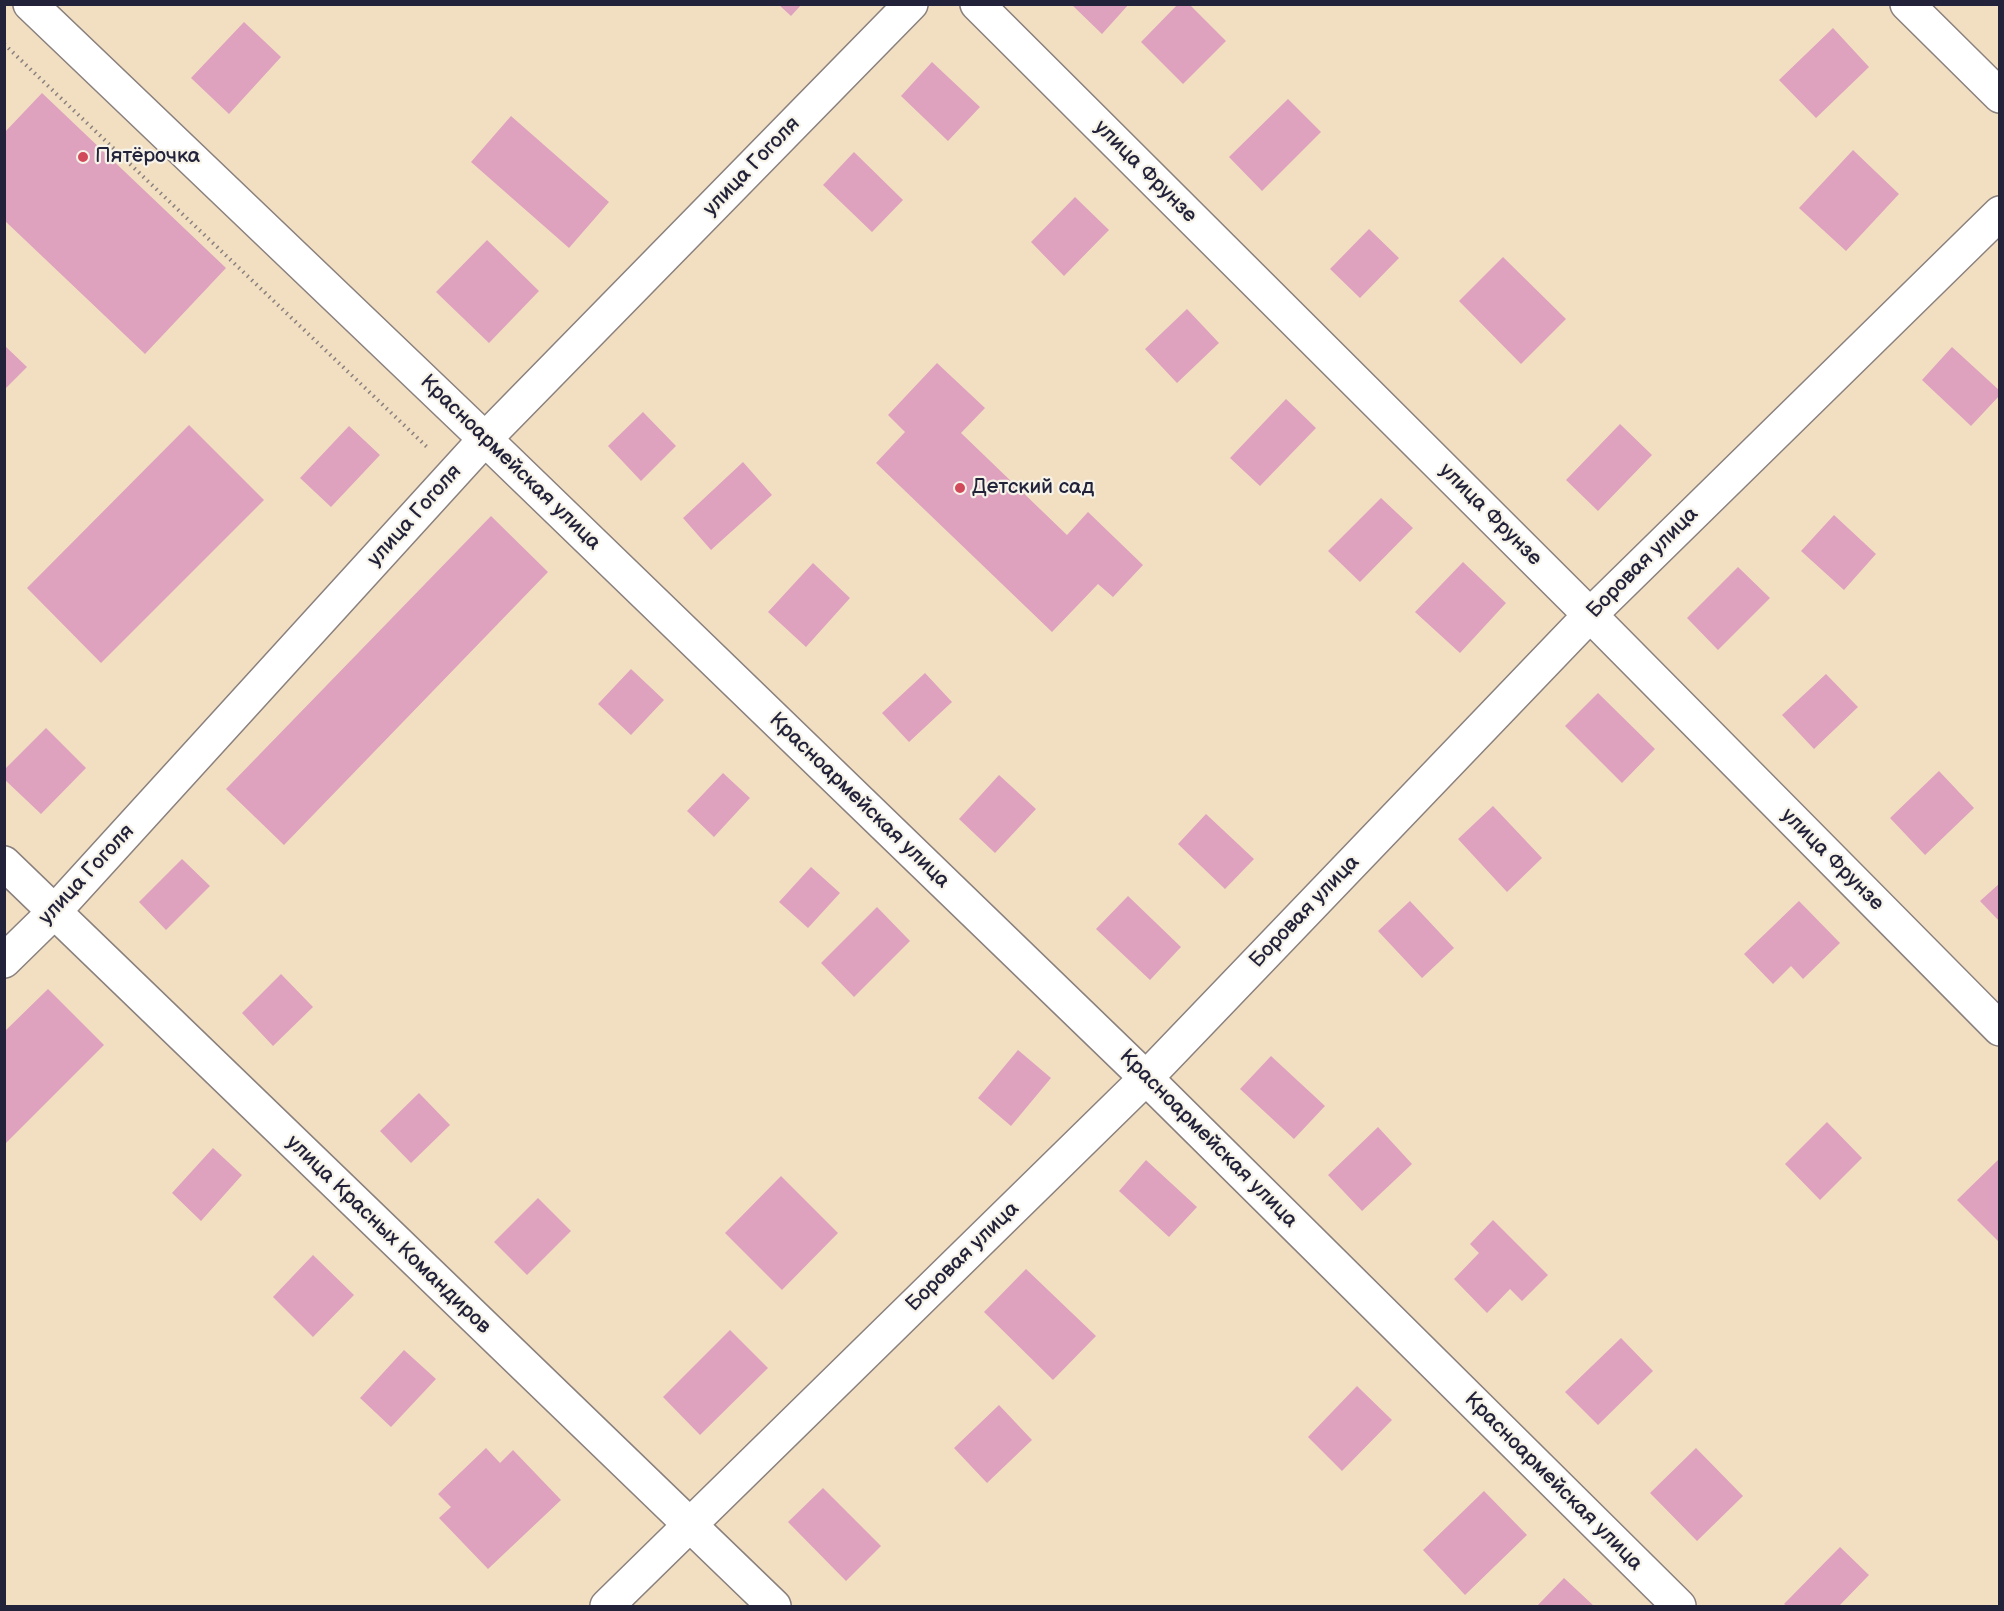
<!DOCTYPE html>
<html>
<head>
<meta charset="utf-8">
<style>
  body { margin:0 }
  #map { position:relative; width:2004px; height:1611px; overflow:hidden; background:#f2dfc2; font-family:"Balsamiq Sans",sans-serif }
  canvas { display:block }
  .frame { position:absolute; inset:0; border:6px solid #22223b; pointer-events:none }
</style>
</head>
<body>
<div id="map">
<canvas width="2004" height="1611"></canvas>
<div class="frame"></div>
</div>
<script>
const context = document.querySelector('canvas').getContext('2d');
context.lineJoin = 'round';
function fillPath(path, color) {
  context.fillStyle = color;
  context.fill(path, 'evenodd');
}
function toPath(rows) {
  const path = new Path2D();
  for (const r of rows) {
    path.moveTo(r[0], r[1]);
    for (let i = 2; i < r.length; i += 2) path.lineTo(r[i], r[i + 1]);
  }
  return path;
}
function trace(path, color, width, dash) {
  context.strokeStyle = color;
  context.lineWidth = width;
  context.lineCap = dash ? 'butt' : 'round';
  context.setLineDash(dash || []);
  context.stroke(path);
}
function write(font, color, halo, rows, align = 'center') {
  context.font = font + ' "Balsamiq Sans",sans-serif';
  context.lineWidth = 4.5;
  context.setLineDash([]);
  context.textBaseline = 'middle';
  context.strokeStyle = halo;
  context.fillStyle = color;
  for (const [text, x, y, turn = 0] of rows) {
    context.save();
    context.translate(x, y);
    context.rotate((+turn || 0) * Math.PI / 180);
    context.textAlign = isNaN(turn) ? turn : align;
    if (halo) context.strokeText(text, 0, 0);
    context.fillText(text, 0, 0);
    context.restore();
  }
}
fillPath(toPath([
  [778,4,802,4,791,16],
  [1071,4,1129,4,1102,34],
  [1178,4,1189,4,1226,41,1183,84,1141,42],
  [244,22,281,57,229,114,191,78],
  [1833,28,1869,67,1816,118,1779,80],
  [932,62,980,107,948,141,901,96],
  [42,93,226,268,145,354,4,220,4,133],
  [1288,99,1321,132,1262,191,1229,157],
  [511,116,609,202,569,248,471,162],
  [1853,150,1899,194,1846,251,1799,208],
  [854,152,903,200,872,232,823,185],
  [1075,197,1109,230,1064,276,1031,242],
  [1369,229,1399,258,1360,298,1330,269],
  [487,240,539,291,489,343,436,292],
  [1503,257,1566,319,1521,364,1459,301],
  [1187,309,1219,343,1177,383,1145,349],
  [4,345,27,367,4,390],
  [1952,347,2000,391,2000,395,1971,426,1922,380],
  [937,363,985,408,961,433,1067,535,1088,512,1143,565,1113,597,1098,584,1052,632,876,463,905,432,888,415],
  [1286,399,1316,428,1260,486,1230,458],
  [643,412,676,446,641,481,608,446],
  [1620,424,1652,455,1598,511,1566,480],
  [189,425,264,500,101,663,27,588],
  [349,426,380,455,331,507,300,478],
  [743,462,772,495,711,550,683,518],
  [1381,498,1413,528,1360,582,1328,551],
  [1834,515,1876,554,1844,590,1801,551],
  [491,516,548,572,284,845,226,789],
  [1463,562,1506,603,1460,653,1415,612],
  [813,563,850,598,806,647,768,612],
  [1738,567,1770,598,1718,650,1687,618],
  [631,669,664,700,631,735,598,704],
  [925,673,952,702,909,742,882,713],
  [1826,674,1858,707,1814,749,1782,715],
  [1598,693,1655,749,1622,783,1565,726],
  [46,728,86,768,41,814,4,779,4,770],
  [1939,771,1974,808,1925,855,1890,818],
  [723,773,750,798,714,837,687,811],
  [999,775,1036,809,995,853,959,819],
  [1493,806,1542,858,1507,892,1458,839],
  [1206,814,1254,859,1225,889,1178,844],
  [182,859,210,886,166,930,139,902],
  [811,867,840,893,808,928,779,902],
  [2000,883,2000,922,1980,901],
  [1128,896,1181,947,1150,980,1096,929],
  [1410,901,1454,948,1422,978,1378,931],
  [1799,901,1840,943,1803,979,1791,966,1773,984,1744,954],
  [877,907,910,941,854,997,821,963],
  [281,974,313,1007,273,1046,242,1013],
  [48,989,104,1045,4,1145,4,1032],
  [1018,1050,1051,1078,1011,1126,978,1098],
  [1271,1056,1325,1106,1294,1139,1240,1089],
  [419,1093,450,1125,411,1163,380,1131],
  [1827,1122,1862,1158,1820,1200,1785,1164],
  [1378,1127,1412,1164,1362,1211,1328,1175],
  [213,1148,242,1175,201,1221,172,1193],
  [2000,1158,2000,1243,1957,1200],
  [1146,1160,1197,1207,1169,1237,1119,1191],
  [781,1176,838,1233,782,1290,725,1233],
  [538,1198,571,1231,527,1275,494,1242],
  [1493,1220,1548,1275,1522,1301,1510,1289,1487,1313,1454,1279,1479,1253,1470,1244],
  [313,1255,354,1295,313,1337,273,1297],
  [1026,1269,1096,1336,1053,1380,984,1312],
  [730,1330,768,1368,700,1435,663,1397],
  [1621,1338,1653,1371,1598,1425,1565,1392],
  [404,1350,436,1379,391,1427,360,1398],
  [1357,1386,1392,1420,1342,1471,1308,1437],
  [999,1405,1032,1440,987,1483,954,1448],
  [486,1448,500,1463,513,1450,561,1500,488,1569,439,1518,451,1507,438,1494],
  [1696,1448,1743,1496,1697,1541,1650,1493],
  [823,1488,881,1546,846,1581,788,1522],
  [1484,1491,1527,1535,1465,1595,1423,1550],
  [1840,1547,1869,1575,1839,1606,1787,1606,1784,1604],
  [1564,1578,1594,1606,1537,1606]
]), '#dea1be');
const street = toPath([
  [977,4,1590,615,2000,1029],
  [1907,4,2000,96],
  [4,863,774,1606],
  [4,961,54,912,485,439,911,4],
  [607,1606,1146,1078,1590,615,2000,213]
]);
const secondary = toPath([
  [30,4,485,439,1146,1078,1679,1606]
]);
trace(street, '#8a807e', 36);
trace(secondary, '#8a807e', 36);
trace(toPath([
  [4,44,427,447]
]), '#8a807e', 4, [1.5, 4.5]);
trace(street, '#fff', 33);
trace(secondary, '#fff', 33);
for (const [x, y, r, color] of [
  [83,157,6,"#d1495b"],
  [960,488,6,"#d1495b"]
]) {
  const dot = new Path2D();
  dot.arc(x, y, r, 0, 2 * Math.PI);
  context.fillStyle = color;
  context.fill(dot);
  trace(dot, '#f7f3e8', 2);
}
write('21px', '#22223b', '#f7f3e8', [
  ["Пятёрочка",95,157],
  ["Детский сад",972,488]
], 'left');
write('21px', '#22223b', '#f7f3e8', [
  ["улица Гоголя",752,167,-46],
  ["улица Фрунзе",1145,172,45],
  ["Красноармейская улица",510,463,44],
  ["улица Фрунзе",1490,515,45],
  ["улица Гоголя",415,516,-48],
  ["Боровая улица",1643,563,-45],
  ["Красноармейская улица",859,801,44],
  ["улица Фрунзе",1832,860,45],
  ["улица Гоголя",87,875,-47],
  ["Боровая улица",1305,912,-46],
  ["Красноармейская улица",1208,1139,45],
  ["улица Красных Командиров",388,1235,44],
  ["Боровая улица",963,1257,-44],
  ["Красноармейская улица",1553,1482,45]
]);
</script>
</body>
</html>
